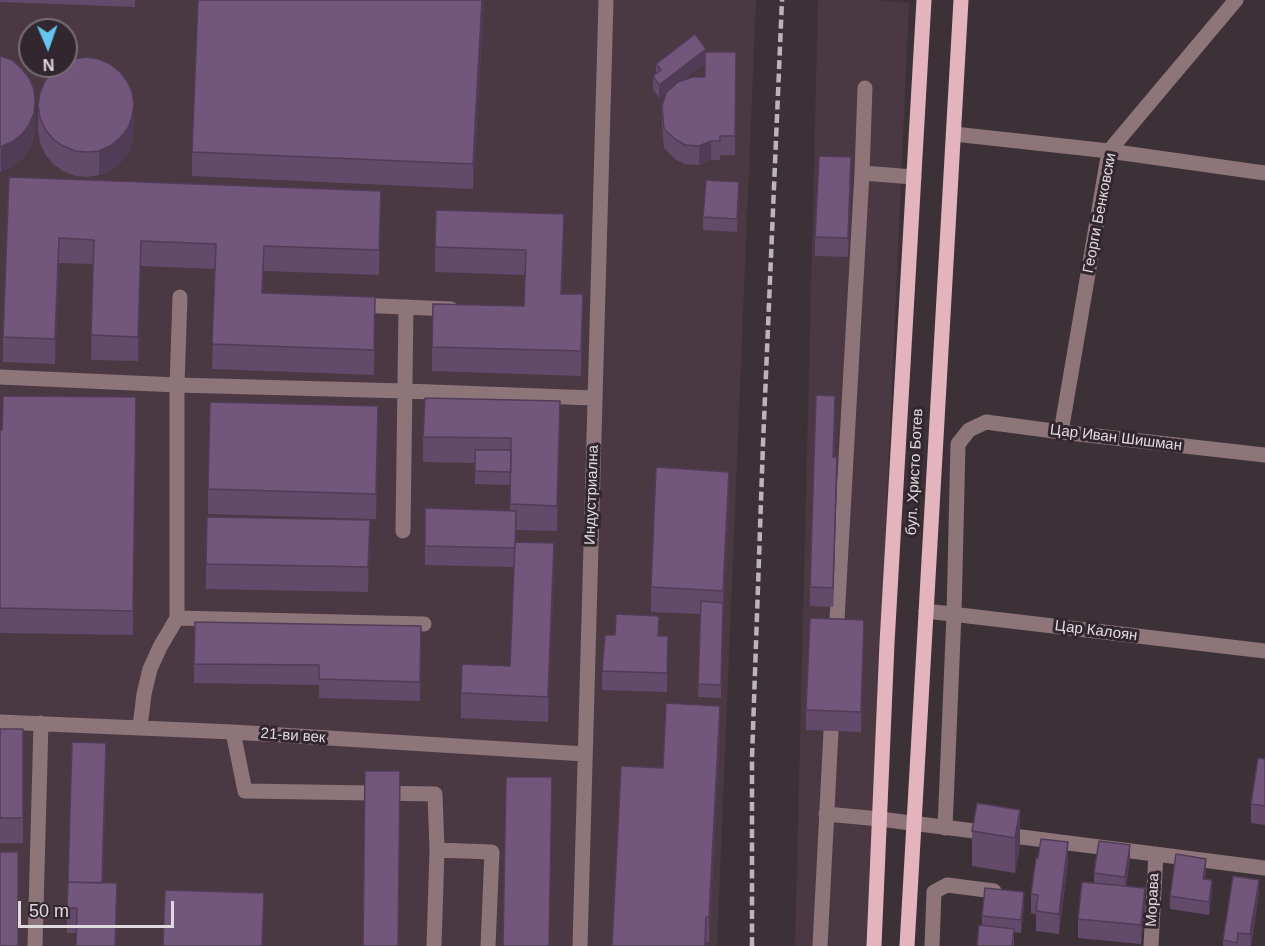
<!DOCTYPE html>
<html>
<head>
<meta charset="utf-8">
<style>
  body { margin:0 }
  #map { position:relative; width:1265px; height:946px; overflow:hidden; background:#3d3138; font-family:Helvetica,sans-serif }
  canvas { display:block }
  .north { position:absolute; left:18px; top:18px; width:60px; height:60px; box-sizing:border-box; background:#32272e; border:2px solid #786e74; border-radius:50%; rotate:178deg; font-size:16px; font-weight:700; line-height:24px; text-align:center; color:#e0d9dd }
  .north::after { content:''; display:block; margin:auto; width:21px; height:27px; background:#65c5ee; clip-path:polygon(50% 0,100% 100%,50% 72%,0 100%) }
  .scale { position:absolute; left:18px; top:901px; width:156px; height:27px; box-sizing:border-box; border:3px solid #e0d9dd; border-top:0; padding-left:8px; font-size:18px; line-height:21px; white-space:nowrap; color:#e0d9dd; -webkit-text-stroke:4px #32272e; paint-order:stroke }
</style>
</head>
<body>
<div id="map">
<canvas width="1265" height="946"></canvas>
<div class="north">N</div>
<div class="scale">50 m</div>
</div>
<script>
const context = document.querySelector('canvas').getContext('2d');
context.lineJoin = 'round';
function fillPath(path, color) {
  context.fillStyle = color;
  context.fill(path, 'evenodd');
}
function toPath(rows) {
  const path = new Path2D();
  for (const r of rows) {
    path.moveTo(r[0], r[1]);
    for (let i = 2; i < r.length; i += 2) path.lineTo(r[i], r[i + 1]);
  }
  return path;
}
function trace(path, color, width, dash) {
  context.strokeStyle = color;
  context.lineWidth = width;
  context.lineCap = dash ? 'butt' : 'round';
  context.setLineDash(dash || []);
  context.stroke(path);
}
function write(font, color, halo, rows, align = 'center') {
  context.font = font + ' Helvetica,sans-serif';
  context.lineWidth = 6;
  context.setLineDash([]);
  context.textBaseline = 'middle';
  context.strokeStyle = halo;
  context.fillStyle = color;
  for (const [text, x, y, turn = 0] of rows) {
    context.save();
    context.translate(x, y);
    context.rotate((+turn || 0) * Math.PI / 180);
    context.textAlign = isNaN(turn) ? turn : align;
    if (halo) context.strokeText(text, 0, 0);
    context.fillText(text, 0, 0);
    context.restore();
  }
}
fillPath(toPath([
  [0,0,756,0,717,946,0,946],
  [30,30,66,30,66,66,30,66],
  [818,0,878,0,909,3,867,946,795,946]
]), '#4a3843');
trace(toPath([
  [954,134,1109,151,1265,173],
  [862,173,914,177],
  [180,297,177,385,177,618,424,624],
  [356,305,451,309],
  [0,377,177,385,405,391,594,398],
  [1061,432,1109,151,1236,0],
  [403,531,406,307],
  [926,611,1265,651],
  [836,637,862,173,865,88],
  [0,722,233,732,585,754],
  [140,727,144,694,150,669,160,647,177,618],
  [233,732,245,791,435,794,437,850,434,946],
  [826,814,880,819,1265,868],
  [945,828,954,614,958,444,969,430,986,422,1061,432,1265,455],
  [437,850,492,852,488,946],
  [35,946,41,723],
  [580,946,606,0],
  [820,946,832,712],
  [932,946,934,892,947,885,994,891],
  [1151,946,1156,854]
]), '#8d757a', 15);
trace(toPath([
  [874,946,887,643,924,0],
  [907,946,961,0]
]), '#e4b4be', 15);
trace(toPath([
  [752,946,752,758,763,444,782,0]
]), '#bcb4b9', 4.5, [9, 4.5]);
fillPath(toPath([
  [0,0,135,0,135,7,0,2],
  [198,0,484,0,473,189,192,176,192,152],
  [706,52,736,52,735,155,720,155,720,160,711,160,699,165,685,164,675,159,664,148,662,125,662,106,667,92,659,98,653,89,653,76,656,73,656,64],
  [705,63,705,77,680,82],
  [0,56,35,126,34,138,29,150,22,159,12,167,0,172],
  [38,105,134,129,132,142,128,153,120,163,110,171,99,175,87,177,75,176,63,171,53,164,45,154,40,143,38,130],
  [851,176,848,257,815,256,815,237],
  [9,177,381,215,379,275,264,271,263,293,375,322,374,375,212,369,215,269,141,266,138,361,91,360,93,264,59,263,55,364,3,362,3,337],
  [739,195,737,232,703,230,703,217],
  [564,239,562,294,583,319,581,376,432,371,432,347,524,306,525,275,435,272,435,247],
  [835,415,834,457,837,476,833,607,810,606,810,587],
  [136,422,133,635,0,633,0,430],
  [560,426,557,531,516,530,516,543,554,568,548,722,461,718,461,693,510,666,514,567,425,565,425,508,510,510,510,485,475,484,475,463,423,462,423,437],
  [378,430,376,519,208,514,208,489],
  [729,497,723,616,721,698,698,697,700,614,651,612,651,587],
  [370,545,368,592,206,589,206,564],
  [421,626,420,701,319,698,319,685,194,683,194,664],
  [659,636,668,636,667,692,602,690,602,671],
  [864,639,861,732,806,730,806,710],
  [0,729,23,729,23,843,0,843],
  [720,731,709,942,706,942,663,768],
  [1265,759,1265,825,1251,823,1251,804],
  [106,762,103,883,117,908,116,946,76,946,76,933,67,933,67,908],
  [1020,810,1020,845,1015,873,972,866,972,831],
  [1130,858,1126,886,1145,907,1141,944,1078,938,1078,919,1094,883,1094,873],
  [1068,862,1059,934,1036,931,1036,914,1031,913,1031,894],
  [1206,872,1205,879,1212,893,1209,915,1170,909,1170,896],
  [1259,893,1251,946,1223,946,1223,940],
  [1024,905,1021,933,1014,932,1014,946,982,926,982,916]
]), '#634a6a');
fillPath(toPath([
  [482,0,484,0,473,189,473,164],
  [706,49,706,62,659,98,659,85],
  [35,101,35,126,34,138,29,150,22,159,12,167,1,172,1,147],
  [134,104,134,129,132,142,128,153,120,163,110,171,99,175,99,151],
  [711,141,711,160,699,165,699,146],
  [851,157,851,176,848,257,848,238],
  [739,182,739,195,737,232,737,219],
  [381,191,381,215,379,275,379,250],
  [564,214,564,239,561,319,561,294],
  [59,238,59,263,55,364,55,339],
  [141,241,141,266,138,361,138,337],
  [264,246,264,271,262,317,262,293],
  [583,294,583,319,581,376,581,351],
  [375,297,375,322,374,375,374,350],
  [560,401,560,426,557,531,557,506],
  [378,406,378,430,376,519,376,494],
  [837,457,837,476,833,607,833,588],
  [729,472,729,497,723,616,721,698,723,591],
  [370,520,370,545,368,592,368,567],
  [554,543,554,568,548,722,548,697],
  [864,620,864,639,861,732,861,712],
  [720,706,720,731,709,942,709,917],
  [106,743,106,762,102,907,102,888],
  [1020,810,1020,845,1015,873,1015,838],
  [1068,842,1068,862,1059,934,1059,914],
  [1130,845,1130,858,1125,890,1125,877],
  [1206,859,1206,872,1203,892,1203,879],
  [1212,880,1212,893,1209,915,1209,902],
  [1259,880,1259,893,1250,946,1250,934],
  [117,883,116,946,115,946],
  [1145,888,1145,907,1141,944,1141,925],
  [1024,892,1024,905,1021,933,1021,920],
  [264,893,264,918,263,946,262,946]
]), '#503c56');
const building = toPath([
  [198,0,482,0,473,164,192,152,198,0],
  [695,34,706,49,659,85,653,76,661,70,656,64,695,34],
  [705,52,736,52,735,136,720,136,720,141,711,141,699,146,685,145,675,139,664,129,662,106,666,93,678,82,693,77,705,77,705,52],
  [0,56,12,60,21,68,29,78,34,89,35,101,34,113,29,125,22,134,12,142,0,147,0,56],
  [86,57,99,59,110,64,120,72,127,81,132,92,134,104,132,117,128,128,120,138,110,146,99,151,87,152,75,151,63,146,53,139,45,129,40,118,38,105,40,93,45,81,52,71,59,66,66,66,66,62,74,59,86,57],
  [819,156,851,157,848,238,815,237,819,156],
  [9,177,381,191,379,250,264,246,262,293,375,297,374,350,212,344,216,244,141,241,138,337,91,335,94,240,59,238,55,339,3,337,9,177],
  [706,180,739,182,737,219,703,217,706,180],
  [436,210,564,214,561,294,583,294,581,351,432,347,433,304,524,306,526,250,435,247,436,210],
  [816,395,835,396,833,457,837,457,833,588,810,587,816,395],
  [3,396,136,397,133,611,0,608,0,430,2,430,3,396],
  [425,398,560,401,557,506,510,504,511,438,423,437,425,398],
  [210,402,378,406,376,494,208,489,210,402],
  [475,450,511,450,511,472,475,471,475,450],
  [656,467,729,472,723,591,651,587,656,467],
  [425,508,516,511,515,548,425,546,425,508],
  [207,517,370,520,368,567,206,564,207,517],
  [515,542,554,543,548,697,461,693,462,664,510,666,515,542],
  [701,601,723,603,721,685,698,684,701,601],
  [616,614,659,616,658,636,668,636,667,673,602,671,605,635,615,635,616,614],
  [810,618,864,620,861,712,806,710,810,618],
  [195,622,421,626,420,682,319,679,319,665,194,664,195,622],
  [666,703,720,706,709,917,706,917,705,946,612,946,621,766,663,768,666,703],
  [0,729,23,729,23,818,0,818,0,729],
  [72,742,106,743,102,883,68,882,72,742],
  [1258,758,1265,759,1265,806,1251,804,1258,758],
  [365,771,400,771,398,946,363,946,365,771],
  [506,777,552,777,549,946,503,946,506,777],
  [977,803,1020,810,1015,838,972,831,977,803],
  [1041,839,1068,842,1059,914,1036,911,1038,895,1031,894,1036,858,1038,858,1041,839],
  [1099,841,1130,845,1125,877,1094,873,1099,841],
  [0,852,18,852,18,946,0,946,0,852],
  [1176,854,1206,859,1203,879,1212,880,1209,902,1170,896,1176,854],
  [1233,876,1259,880,1250,934,1238,933,1237,943,1223,940,1233,876],
  [68,882,117,883,115,946,76,946,77,908,67,908,68,882],
  [1082,882,1145,888,1141,925,1078,919,1082,882],
  [985,888,1024,892,1021,920,982,916,985,888],
  [165,890,264,893,262,946,163,946,165,890],
  [979,925,1014,929,1012,946,977,946,979,925]
]);
fillPath(building, '#73567b');
trace(building, '#503c56', 1.5);
write('15px', '#e0d9dd', '#32272e', [
  ["Георги Бенковски",1100,213,-79],
  ["Цар Иван Шишман",1116,438,7],
  ["бул. Христо Ботев",915,472,-87],
  ["Индустриална",592,495,-88],
  ["Цар Калоян",1096,631,7],
  ["21-ви век",293,736,4],
  ["Морава",1153,900,-87]
]);
</script>
</body>
</html>
